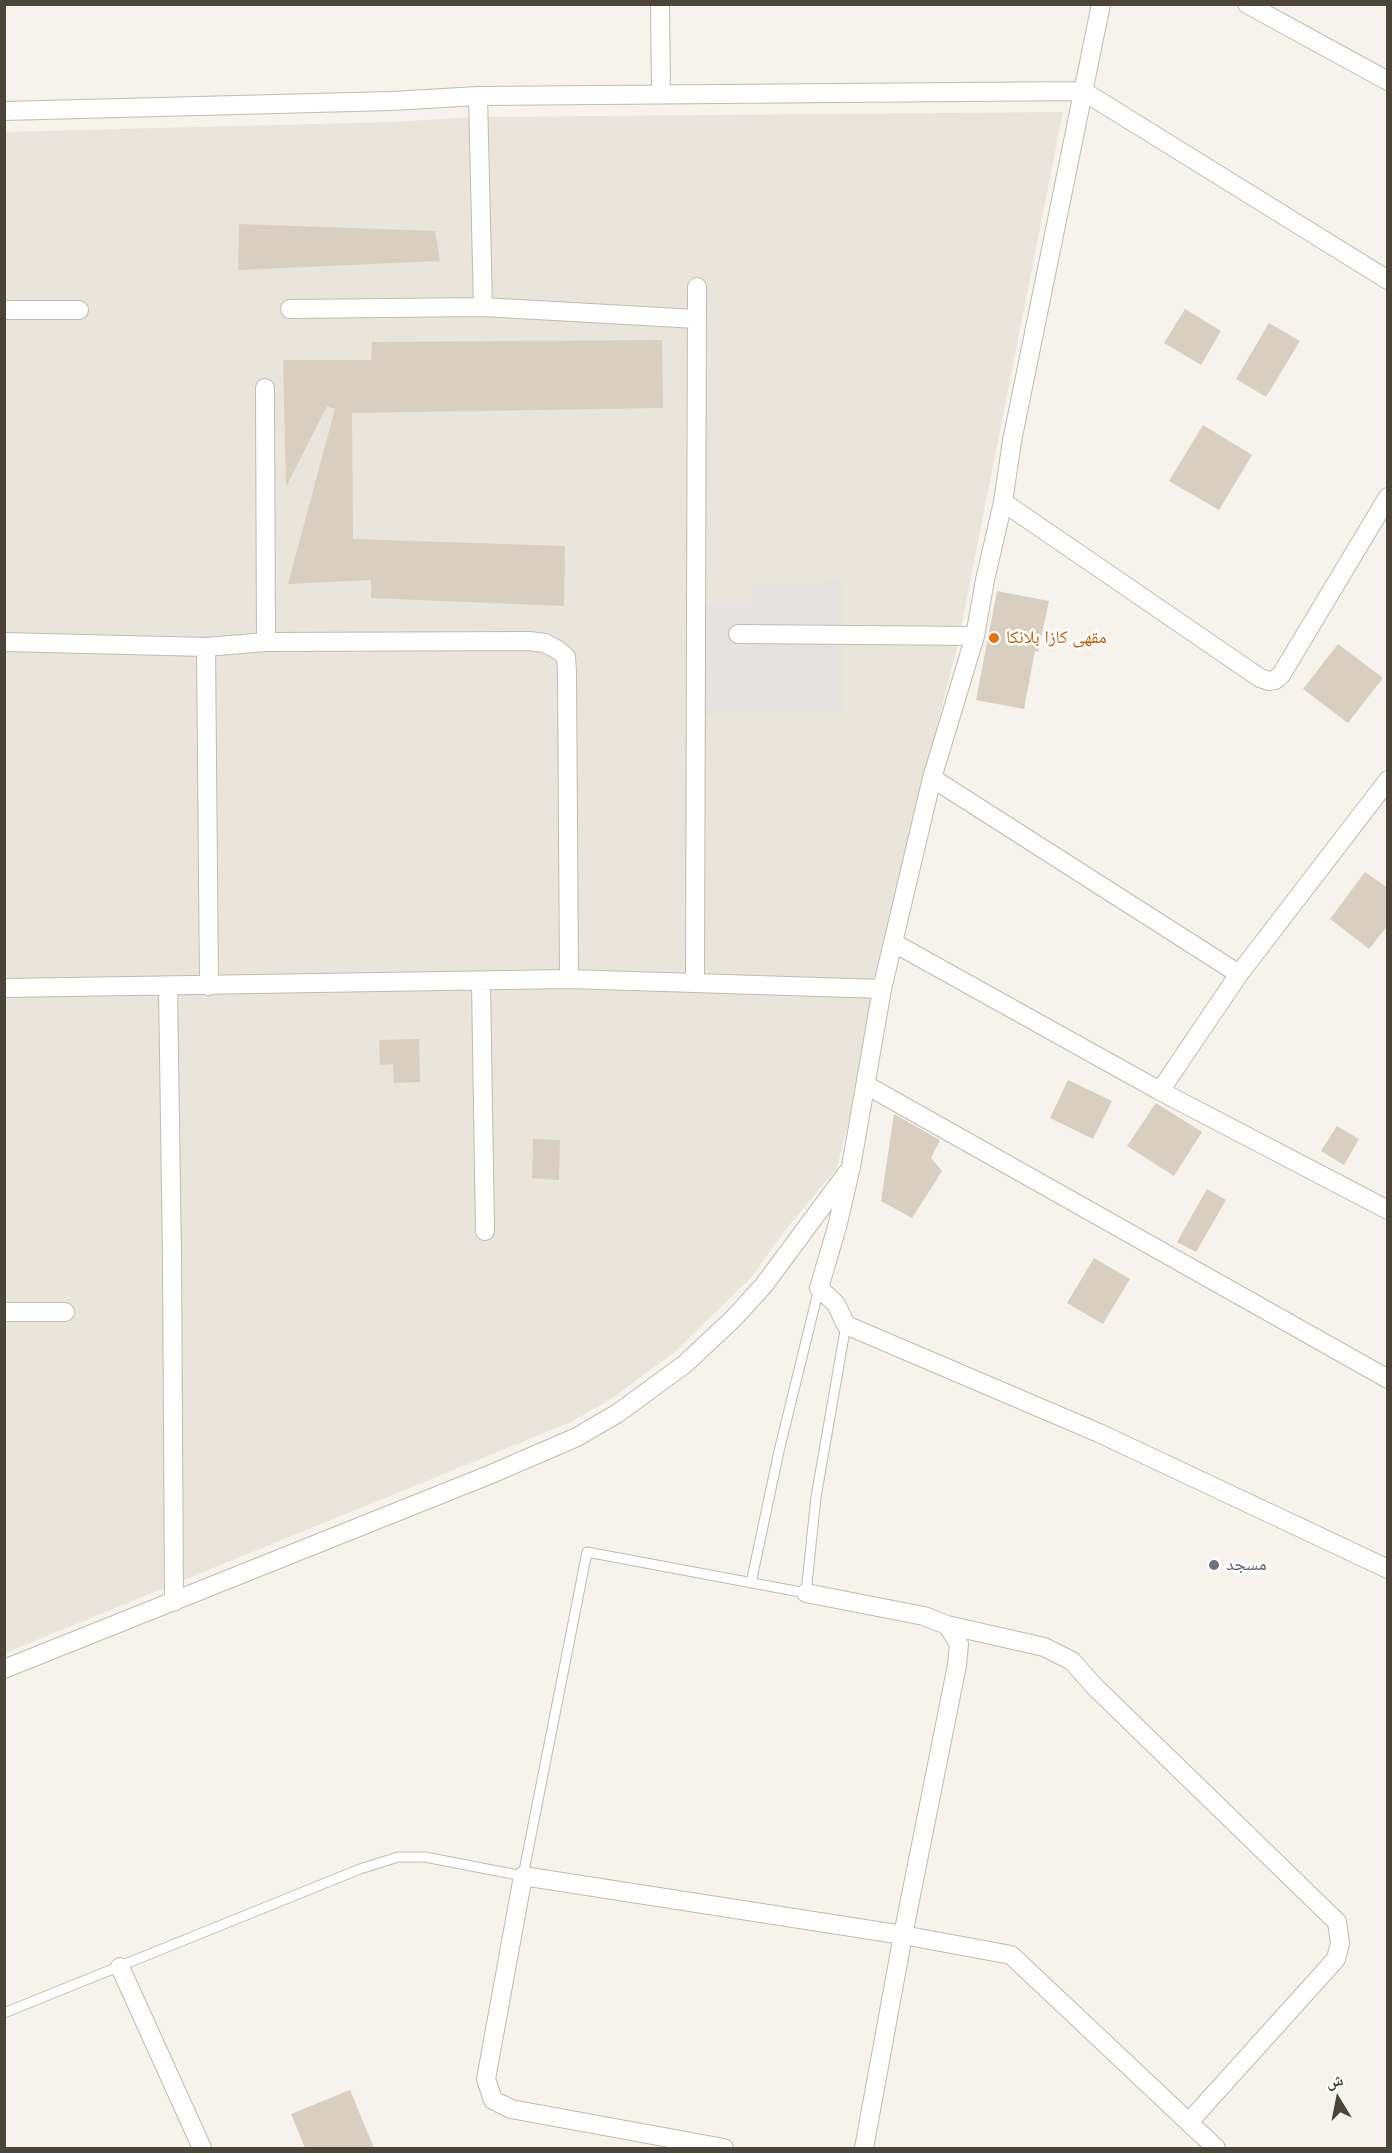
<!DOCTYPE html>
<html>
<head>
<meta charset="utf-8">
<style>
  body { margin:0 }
  #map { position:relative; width:1392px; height:2153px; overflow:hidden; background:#f6f3ec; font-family:"Varela Round","Noto Naskh Arabic",sans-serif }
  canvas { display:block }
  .frame { position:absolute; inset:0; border:6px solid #4b4439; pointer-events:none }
  .north { position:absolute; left:1308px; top:2069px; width:60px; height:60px; -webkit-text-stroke:4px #fff; paint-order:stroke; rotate:350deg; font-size:16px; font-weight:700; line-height:24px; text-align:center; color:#4b4439 }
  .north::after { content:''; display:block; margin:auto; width:21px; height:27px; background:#4b4439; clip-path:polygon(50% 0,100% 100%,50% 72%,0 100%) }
</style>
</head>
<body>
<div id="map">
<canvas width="1392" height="2153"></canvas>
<div class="frame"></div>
<div class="north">ش</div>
</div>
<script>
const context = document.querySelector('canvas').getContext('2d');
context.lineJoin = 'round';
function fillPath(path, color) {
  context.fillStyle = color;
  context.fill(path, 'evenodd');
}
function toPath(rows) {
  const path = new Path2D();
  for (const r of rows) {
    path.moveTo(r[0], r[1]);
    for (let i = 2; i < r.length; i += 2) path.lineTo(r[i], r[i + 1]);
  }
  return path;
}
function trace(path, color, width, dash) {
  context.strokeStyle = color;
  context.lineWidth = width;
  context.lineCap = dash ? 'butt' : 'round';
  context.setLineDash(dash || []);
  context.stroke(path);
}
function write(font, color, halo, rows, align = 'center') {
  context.font = font + ' "Varela Round","Noto Naskh Arabic",sans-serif';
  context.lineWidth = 5;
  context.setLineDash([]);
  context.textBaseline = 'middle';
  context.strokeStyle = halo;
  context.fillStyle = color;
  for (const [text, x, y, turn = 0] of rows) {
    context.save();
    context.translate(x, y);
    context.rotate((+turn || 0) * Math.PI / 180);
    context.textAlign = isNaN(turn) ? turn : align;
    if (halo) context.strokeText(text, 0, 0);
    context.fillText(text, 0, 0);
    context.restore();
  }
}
fillPath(toPath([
  [1063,112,958,643,914,819,860,1075,837,1168,783,1233,753,1275,676,1351,611,1399,571,1422,5,1653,4,132,391,122,475,117]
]), '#eae5da');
fillPath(toPath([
  [843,579,842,715,703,715,703,604,751,604,752,580]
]), '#e5e3e0');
fillPath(toPath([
  [239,224,435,231,440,261,238,270],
  [1185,309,1221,331,1201,365,1164,343],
  [1269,323,1300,341,1266,397,1236,379],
  [662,340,663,408,352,413,353,539,565,546,564,606,371,598,371,580,288,584,335,409,327,406,286,487,283,360,371,360,372,342],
  [1203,425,1252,455,1219,510,1169,481],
  [997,591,1049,601,1038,652,1035,651,1024,709,976,700],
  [1338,644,1383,678,1348,723,1303,689],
  [1365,872,1388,888,1388,925,1369,949,1330,919],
  [419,1039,420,1082,394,1083,393,1064,380,1065,379,1040],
  [1068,1080,1112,1101,1093,1139,1050,1118],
  [1156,1103,1202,1132,1174,1176,1127,1146],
  [894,1114,940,1140,931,1158,942,1171,912,1218,881,1201],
  [1337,1126,1359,1139,1344,1165,1321,1151],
  [533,1139,560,1140,559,1180,532,1178],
  [1207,1189,1226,1200,1196,1252,1177,1242],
  [1094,1258,1130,1279,1103,1324,1067,1303],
  [350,2090,374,2148,305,2148,291,2114]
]), '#d8cfc1');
const lane = toPath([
  [751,1583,779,1451,819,1288],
  [4,2013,360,1869,398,1857,425,1857,523,1876,587,1552,806,1593,816,1497,846,1325]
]);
const street = toPath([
  [660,4,661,94],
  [1101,4,1012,441,1003,502,985,580,975,636,932,778,882,989,851,1167,837,1227,819,1288,836,1304,846,1325,1099,1433,1388,1569],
  [1247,4,1388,81],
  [478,96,483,307],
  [4,111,392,101,478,96,1083,91,1388,280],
  [290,309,483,307,697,319],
  [4,310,79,310],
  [265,388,266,642],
  [1003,502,1260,678,1269,681,1275,680,1281,675,1388,497],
  [738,634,975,636],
  [4,642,206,647,266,642,529,641,545,643,558,650,566,657,567,672,569,979],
  [206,647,209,986],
  [932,778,1239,974],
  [894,943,1160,1091,1388,1210],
  [481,982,485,1231],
  [695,982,697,287],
  [168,987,172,1256,174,1602],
  [4,988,569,979,882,989],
  [866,1085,1388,1379],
  [1160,1091,1239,974,1388,780],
  [4,1312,65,1312],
  [806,1593,924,1616,947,1625,959,1644,957,1665,903,1935,864,2148],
  [947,1625,1044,1647,1072,1661,1094,1686,1337,1922,1340,1943,1336,1959,1189,2122],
  [4,1669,489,1475,577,1437,618,1413,685,1364,734,1318,764,1285,847,1173],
  [120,1967,202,2148],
  [724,2148,511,2109,493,2100,486,2079,523,1876,903,1935,1011,1955,1216,2148]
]);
trace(lane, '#c2bbae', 11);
trace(street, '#c2bbae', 20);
trace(lane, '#fff', 9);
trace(street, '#fff', 18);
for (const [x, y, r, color] of [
  [994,638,6,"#e8710a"],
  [1214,1565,6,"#6b7280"]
]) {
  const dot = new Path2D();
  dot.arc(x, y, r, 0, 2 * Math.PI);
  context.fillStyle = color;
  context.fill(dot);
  trace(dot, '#fff', 2);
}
write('18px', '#c56008', '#fff', [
  ["مقهى كازا بلانكا",1006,638]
], 'left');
write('18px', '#5b616d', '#fff', [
  ["مسجد",1226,1565]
], 'left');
</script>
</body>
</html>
